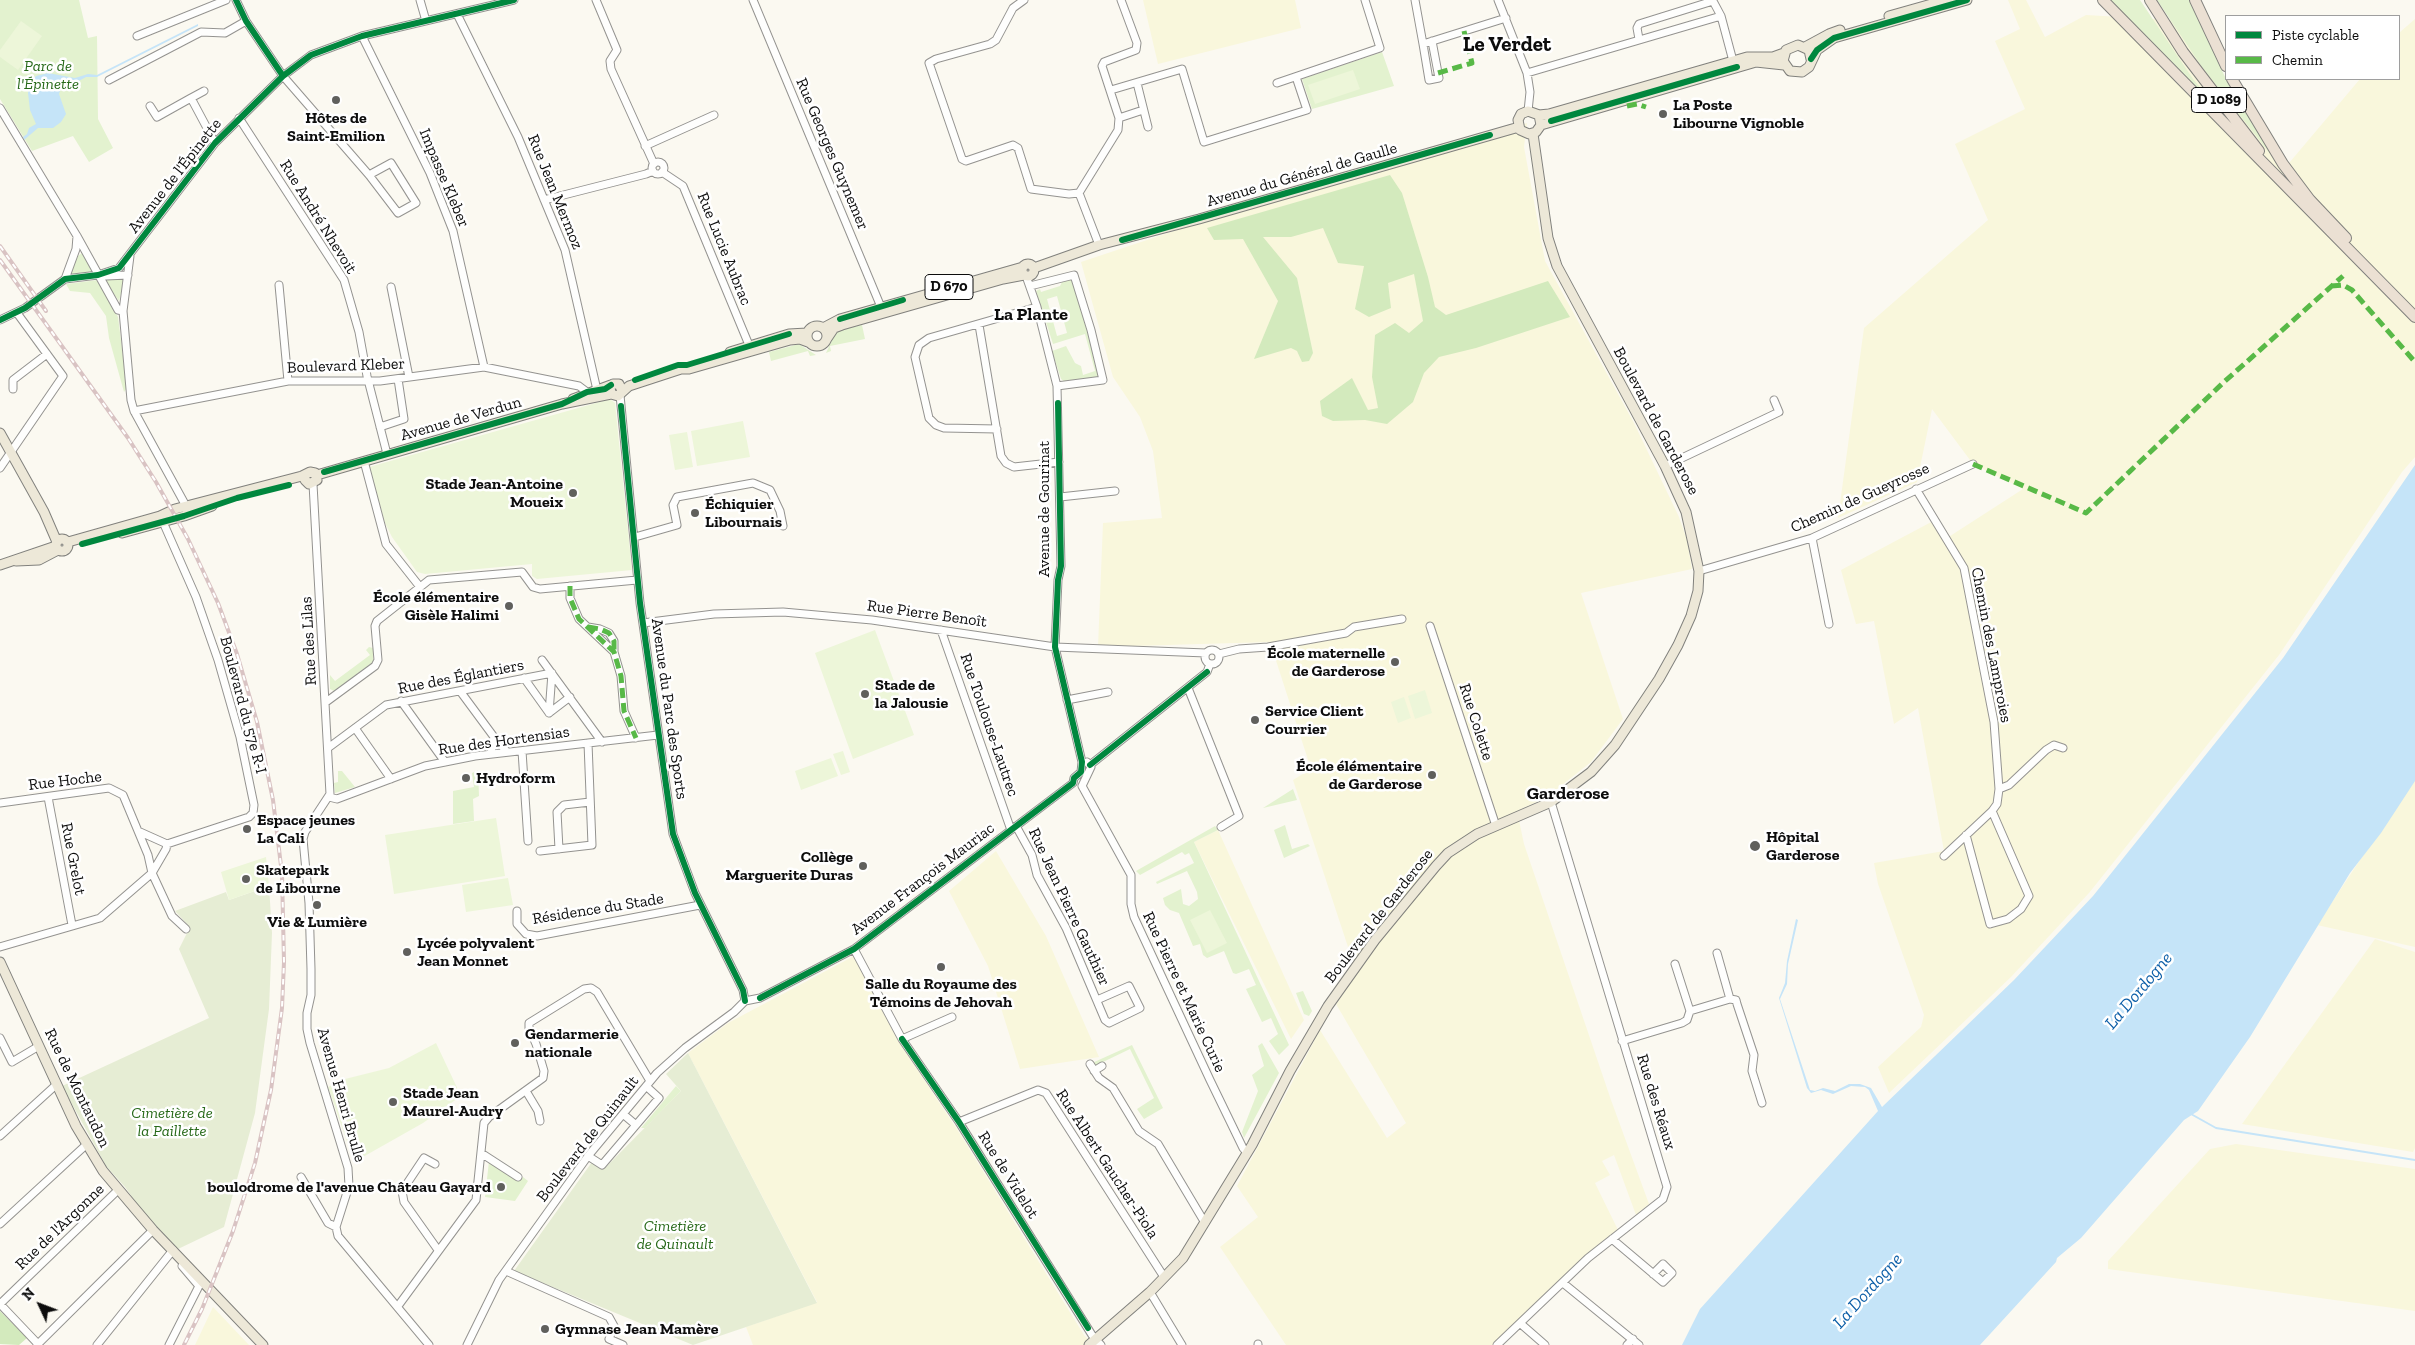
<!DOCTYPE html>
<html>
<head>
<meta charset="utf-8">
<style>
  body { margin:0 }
  #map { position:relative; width:2415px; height:1345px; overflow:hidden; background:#fbf9f1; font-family:"Zilla Slab",serif }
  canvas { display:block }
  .legend { position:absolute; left:2225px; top:15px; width:175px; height:65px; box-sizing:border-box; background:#fff; border:1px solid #9e9e9e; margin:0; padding:6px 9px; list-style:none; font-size:15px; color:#0d0d0d }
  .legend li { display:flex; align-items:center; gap:10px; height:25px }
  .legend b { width:25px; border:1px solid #9e9e9e }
  .north { position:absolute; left:15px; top:1280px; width:50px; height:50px; -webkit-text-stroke:4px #fff; paint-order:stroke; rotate:313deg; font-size:14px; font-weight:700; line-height:20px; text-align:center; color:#0d0d0d }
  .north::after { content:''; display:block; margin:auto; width:18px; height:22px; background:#0d0d0d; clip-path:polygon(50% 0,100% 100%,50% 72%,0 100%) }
</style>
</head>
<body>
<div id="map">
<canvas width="2415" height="1345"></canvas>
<ul class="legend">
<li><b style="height:6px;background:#00873e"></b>Piste cyclable</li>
<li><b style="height:6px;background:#58b947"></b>Chemin</li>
</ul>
<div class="north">N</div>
</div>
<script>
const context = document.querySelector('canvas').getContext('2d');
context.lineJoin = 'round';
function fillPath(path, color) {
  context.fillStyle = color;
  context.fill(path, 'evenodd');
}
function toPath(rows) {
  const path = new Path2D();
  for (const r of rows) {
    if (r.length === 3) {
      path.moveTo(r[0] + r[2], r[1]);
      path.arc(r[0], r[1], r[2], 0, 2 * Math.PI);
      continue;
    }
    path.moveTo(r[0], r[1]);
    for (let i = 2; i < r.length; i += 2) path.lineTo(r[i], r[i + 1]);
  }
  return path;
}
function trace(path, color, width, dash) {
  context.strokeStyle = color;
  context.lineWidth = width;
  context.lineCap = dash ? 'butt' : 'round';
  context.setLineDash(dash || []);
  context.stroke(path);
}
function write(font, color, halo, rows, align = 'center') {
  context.font = font + ' "Zilla Slab",serif';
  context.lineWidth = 5;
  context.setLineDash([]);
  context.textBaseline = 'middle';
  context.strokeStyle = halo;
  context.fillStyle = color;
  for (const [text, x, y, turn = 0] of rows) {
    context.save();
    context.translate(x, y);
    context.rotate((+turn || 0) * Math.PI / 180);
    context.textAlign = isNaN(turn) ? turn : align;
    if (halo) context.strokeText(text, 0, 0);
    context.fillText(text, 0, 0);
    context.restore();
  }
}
fillPath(toPath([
  [1143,0,1295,0,1301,28,1158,64],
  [2008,0,2026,0,2045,37,2086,15,2171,20,2284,169,2360,79,2399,79,2399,33,2415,19,2415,457,2402,472,2279,655,2089,893,2011,977,1889,1093,1878,1067,1921,1027,1924,1015,1878,884,1874,863,1944,851,1918,708,1894,724,1874,621,1856,624,1841,570,1935,520,1947,538,2023,489,1973,464,1932,409,1917,482,1838,518,1864,328,1988,220,1955,144,2025,109,1995,41,2020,29],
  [1527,123,1524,147,1545,261,1634,423,1679,517,1687,540,1692,569,1581,593,1623,719,1591,762,1547,797,1517,811,1524,844,1611,1100,1649,1204,1636,1215,1614,1155,1602,1161,1610,1175,1595,1183,1618,1230,1498,1345,1286,1345,1220,1247,1258,1217,1237,1186,1320,1030,1387,1138,1406,1123,1336,1004,1359,971,1350,953,1293,780,1311,769,1270,642,1098,647,1103,523,1162,518,1153,451,1140,417,1113,377,1081,262,1288,193],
  [2415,780,2415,947,2317,925,2389,816],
  [1218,830,1304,1020,1291,1039,1194,842],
  [996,851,1046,936,1099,1057,1020,1069,988,966,949,891],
  [2375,939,2415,952,2415,1148,2413,1152,2242,1124],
  [854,956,898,1041,957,1129,1084,1335,1094,1345,753,1345,746,1327,817,1302,688,1053,728,1023],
  [2236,1144,2415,1169,2415,1311,2108,1269,2108,1261,2210,1149],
  [213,1307,249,1345,195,1345]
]), '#f9f7dc');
fillPath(toPath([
  [0,0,79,0,88,38,97,36,98,119,113,148,89,162,73,136,32,151,0,99],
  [2110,0,2140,0,2193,79,2225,118],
  [2157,0,2189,0,2226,79,2228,79,2271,155,2202,67],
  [1382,52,1394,86,1312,109,1302,79],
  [82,253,93,270,90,273,73,275,70,273,78,256],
  [125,277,119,301,103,279],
  [1068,279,1074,281,1099,375,1097,379,1065,382,1061,379,1052,351,1066,346,1075,363,1081,366,1083,375,1095,371,1085,334,1053,344,1036,291,1040,289,1041,292,1060,286,1063,280],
  [1057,296,1067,333,1057,336,1047,299],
  [98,280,118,317,127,388,124,392,109,338,106,316,90,293,70,291,66,284],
  [862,325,865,339,830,346,831,351,826,353,836,331],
  [799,344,816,355,810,356,808,351,771,361,769,352],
  [369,647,373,648,373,662,334,691,330,689,330,675,335,681,370,655,366,650],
  [478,770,479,796,473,799,474,821,453,824,453,791,474,787,472,773],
  [338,771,342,771,355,787,335,793,334,783,338,782],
  [1293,789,1297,800,1263,808],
  [1285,825,1292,849,1308,844,1310,846,1284,858,1274,830],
  [1215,826,1218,830,1194,842,1289,1045,1279,1055,1269,1041,1278,1034,1271,1018,1262,1022,1246,989,1256,985,1249,969,1236,974,1233,973,1224,951,1207,958,1203,955,1200,944,1193,946,1179,913,1170,910,1165,905,1163,898,1181,889,1183,904,1189,906,1198,899,1197,892,1187,871,1157,884,1156,882,1194,863,1189,853,1185,855,1182,852,1140,875,1136,871],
  [1303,991,1312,1011,1309,1016,1304,1014,1296,993],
  [1262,1043,1279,1073,1244,1138,1242,1132,1258,1091,1252,1075,1264,1066,1258,1046],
  [1132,1045,1163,1108,1144,1119,1137,1109,1154,1098,1130,1049,1103,1062,1099,1066,1094,1066,1092,1063],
  [676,1086,681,1091,645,1128,641,1128],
  [489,1161,519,1181,523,1177,528,1181,515,1201,485,1197]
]), '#e3f2cf');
fillPath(toPath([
  [1390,175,1402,193,1428,277,1435,307,1446,315,1548,281,1570,317,1476,348,1439,357,1424,373,1413,402,1387,424,1365,420,1333,421,1322,416,1320,401,1352,378,1368,410,1378,408,1372,377,1375,335,1395,323,1409,333,1423,321,1414,274,1388,283,1391,308,1369,317,1355,309,1364,266,1338,263,1323,228,1291,237,1263,237,1297,278,1313,353,1309,361,1302,362,1297,351,1291,348,1254,359,1278,301,1243,239,1214,240,1207,228],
  [0,1311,27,1338,19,1345,0,1344]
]), '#d3eabd');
fillPath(toPath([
  [269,886,272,933,269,1009,255,1113,224,1227,178,1249,142,1211,125,1187,106,1166,62,1086,209,1018,179,949,190,927,175,911,226,892,229,900],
  [688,1053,817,1303,693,1345,514,1271,592,1162,599,1168,606,1167,681,1091,666,1074]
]), '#e6edd4');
fillPath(toPath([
  [21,21,42,36,18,70,0,57,0,50],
  [1353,70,1360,89,1315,104,1308,85],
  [610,399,615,403,632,570,537,579,532,576,532,564,425,574,417,572,392,537,385,523,369,467],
  [743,421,750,457,697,466,691,431],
  [687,432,693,467,675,470,669,435],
  [875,630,914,735,853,759,815,653],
  [1425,690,1432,713,1415,719,1408,696],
  [1404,697,1411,718,1398,723,1391,702],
  [843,751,850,772,841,775,833,754],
  [831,758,838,776,801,790,795,771],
  [496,818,505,876,394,894,385,835],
  [266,857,269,886,229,900,221,872],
  [508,878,513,905,466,912,462,885],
  [1210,910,1227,943,1207,953,1190,920],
  [436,1043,461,1096,423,1123,354,1162,328,1087,345,1079,389,1068]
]), '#edf6d9');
fillPath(toPath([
  [198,24,198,26,97,77,86,77,77,82,62,85,59,94,66,114,61,122,53,128,38,128,24,140,23,137,27,134,29,128,36,124,30,110,28,93,30,84,36,76,48,73,75,78,88,74,97,75],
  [2415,465,2415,781,2381,833,2350,873,2250,1037,2198,1111,2184,1120,2081,1238,2057,1258,2056,1262,1980,1345,1682,1345,1700,1309,1878,1111,1869,1090,1865,1087,1851,1086,1833,1094,1821,1090,1811,1093,1807,1088,1779,998,1785,983,1787,961,1796,919,1798,920,1788,964,1787,984,1780,999,1810,1090,1815,1091,1823,1088,1835,1091,1849,1084,1860,1084,1871,1088,1882,1107,2014,980,2093,896,2283,658]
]), '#c5e4f8');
trace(toPath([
  [2191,1114,2216,1128,2415,1160]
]), '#c5e4f8', 2);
const minor = toPath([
  [236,0,246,21,283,76,369,175,398,213,416,203,391,163,369,175],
  [420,0,426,21],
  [596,0,617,50,610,61,611,69,654,164],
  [753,0,881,307,885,309],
  [1024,0,1013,8,996,40,990,44,936,59,929,63,962,159,966,161,1013,145,1018,148,1031,189,1069,194,1079,193],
  [1415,0,1423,44,1506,18],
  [1498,0,1527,73,1530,92,1528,111],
  [457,14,518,137,565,250,597,390],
  [137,36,226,0],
  [362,36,430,173,453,231,484,367],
  [1639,39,1637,28,1639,24,1713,1,1721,16,1733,61],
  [1423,44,1429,80,1439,78,1432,41],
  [1527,73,1721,16],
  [109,80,201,32,225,33,246,21],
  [1137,83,1148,127],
  [1277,83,1380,48,1365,0],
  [1111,90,1182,69,1204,142,1307,110,1296,77],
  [204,91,191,98,215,143],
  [150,106,157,117,191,98],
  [0,108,77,236,118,310,123,311],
  [239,118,344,280,359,332,367,376,387,454],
  [1119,118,1143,110],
  [645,146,714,115],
  [658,168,6],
  [662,172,683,186,749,345],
  [544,200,646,174,653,171],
  [1099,245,1079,193,1118,130,1119,118,1102,66,1104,62,1136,50,1137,43,1121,0],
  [130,256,123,311,131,400,134,411,186,506],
  [106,276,128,275],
  [65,279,76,249,77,236],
  [279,285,288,381],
  [1030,286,1074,275,1091,330,1103,380,1057,386],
  [391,287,409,377],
  [0,320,25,308,65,279,98,275,119,268,215,143,283,76,311,55,362,36,514,0],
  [979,325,1001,456,1006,463,1014,467,1059,462],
  [13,389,13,380,47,354],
  [620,395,640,603,673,834,695,893,743,990,745,1001],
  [134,411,288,381,380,381,484,367,579,386,587,392],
  [380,427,404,419,398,379],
  [997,429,944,428,936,425,929,418,915,357,919,345,929,338,1037,307],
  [364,461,386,544,420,587],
  [1665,466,1779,412,1774,400],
  [0,468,63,376,17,313],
  [313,484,330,794,305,832,303,839,309,903,311,969,311,995,307,1013,307,1029,310,1043,348,1168,349,1186,336,1227,338,1236,429,1345],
  [1916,489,1964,568,1994,722,1999,789,2009,785,2046,750,2054,745,2063,748],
  [1060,497,1115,491],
  [163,522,196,597,218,660,240,737,254,805,253,813,249,817,167,844],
  [635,537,677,525,673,505,677,497,753,483,770,490,780,511,783,526],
  [1812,538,1829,624],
  [1699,571,1812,538,1973,464],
  [570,586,570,598,579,619,614,652,621,676,624,711,636,738],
  [643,623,714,614,783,612,872,620,1055,647,1206,653],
  [1430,626,1496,826],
  [588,627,600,629,609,633,614,641,614,652],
  [941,630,1011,830],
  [1212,657,7],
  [1219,654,1239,649,1268,647,1346,633,1354,627,1402,619],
  [542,660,602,742],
  [524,678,549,713,570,697],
  [1188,688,1239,816,1221,827],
  [460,691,494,737],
  [1067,700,1108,692],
  [401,701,445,762],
  [326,702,375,666,378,660,375,626,377,621,429,580,522,572,533,587,540,589,637,580],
  [355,728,391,779],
  [328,748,386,705,552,673,549,713],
  [522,751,528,841],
  [491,754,494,737,507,752],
  [1090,765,1207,672,1210,664],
  [1082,786,1131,875,1131,904,1134,917,1210,1080,1243,1148,1247,1153],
  [1082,786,1091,767,1087,762],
  [48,797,72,925],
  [329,797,337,799,425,766,475,756,658,735],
  [0,803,109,788,123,795,138,831],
  [1016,826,1032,855,1037,875,1066,928,1105,1020,1109,1023,1140,1008,1129,986,1097,1000],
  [1966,835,1990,924,2008,919,2021,909,2029,896,1992,811],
  [559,849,557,812,564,805,590,802],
  [540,851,592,845,588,743],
  [1944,856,1992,811,1997,804,1999,789],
  [517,911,517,924,526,934,537,936,700,905],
  [0,947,100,918,152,873,166,849,167,844,138,831,148,855,152,873,172,916,186,929],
  [854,949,902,1039,959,1122,1092,1335,1101,1345],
  [1675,964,1690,1011],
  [1730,999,1736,1000,1737,1004,1754,1055,1752,1071,1762,1103],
  [745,1001,760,998,854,949,1073,783,1074,778,1081,772,1082,762,1055,647,1058,580,1061,566,1057,386,1037,307,1026,276],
  [0,1038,12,1062,39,1046],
  [902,1039,952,1017],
  [1622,1041,1682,1023,1687,1020,1690,1011,1730,999,1717,953],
  [1090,1064,1099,1078,1113,1088,1139,1131,1158,1144,1205,1223],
  [1094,1071,1102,1066],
  [526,1091,538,1111,540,1121],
  [623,1114,636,1125],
  [959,1122,1038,1090,1046,1093,1164,1277],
  [0,1136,57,1084],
  [481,1153,518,1177],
  [588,1156,602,1165,659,1098,646,1086],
  [435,1164,424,1158,402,1191,404,1202,438,1250],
  [301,1177,328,1223,336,1227],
  [0,1224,87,1144],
  [1612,1239,1663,1282,1672,1273,1663,1264,1653,1274],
  [506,1271,609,1317,614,1326,609,1339,623,1345],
  [1563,1283,1639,1345],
  [1150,1292,1182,1345],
  [0,1304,118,1190],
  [0,1304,38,1344],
  [398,1306,476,1200,484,1123,489,1117,543,1078,544,1071,536,1044,529,1028,529,1023,584,989,591,988,597,992,650,1081],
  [1521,1324,1545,1345],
  [37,1345,153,1230],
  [97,1345,173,1250],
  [169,1345,199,1286,182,1266],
  [467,1345,499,1280,588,1156,657,1073,685,1048,734,1012,745,1001],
  [1258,1345,1258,1344],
  [1497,1345,1588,1258,1663,1199,1667,1187,1551,802],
  [1627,1345,1633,1339]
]);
const major = toPath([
  [1889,16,1946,0],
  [1805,47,1829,34,1840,30],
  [1811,59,1809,50,1798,45,1786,50,1783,61,1790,71,1802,72,1809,67,1817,50,1834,38,1967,0],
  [1539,115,1541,125,1536,132,1529,134,1520,130,1518,120,1521,114,1528,111,1539,115,1549,114,1747,57,1773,57,1784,53],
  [1541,125,1756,62,1784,65],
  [1028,270,6],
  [1034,268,1099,245,1199,219,1519,127],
  [817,336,10],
  [823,328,840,319,1023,267],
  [826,340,834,328,842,325,1003,279,1024,275],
  [730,352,789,334,807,333],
  [622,391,619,384,613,384,610,387,611,394,618,396,629,386,681,369,689,369,790,340,800,339,808,342],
  [573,399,611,385],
  [0,433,44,512,57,542],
  [317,475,562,404,611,394],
  [122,533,184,516,212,506],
  [62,545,6],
  [68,542,160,516,175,509,302,476,310,472,315,473,317,480,309,484,305,480,305,475],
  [16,561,39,560,58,550],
  [0,565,56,546],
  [0,962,76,1126,103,1171,153,1230,263,1345],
  [1089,1345,1150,1292,1183,1258,1252,1145,1290,1071,1328,1006,1375,940,1436,866,1448,853,1477,834,1551,802,1591,772,1615,745,1659,679,1678,645,1691,616,1698,591,1699,571,1686,512,1665,466,1557,266,1548,238,1533,134]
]);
const highway = toPath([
  [2103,0,2415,317],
  [2150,0,2183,52,2259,151],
  [2195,0,2226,66],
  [2232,79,2283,164,2310,200,2346,238]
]);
trace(minor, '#949390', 9);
trace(major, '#81817d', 11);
trace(highway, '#81817d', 12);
trace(minor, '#fefefd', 7);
trace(major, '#ede8d8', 9);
trace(highway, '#ebe0d3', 10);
const rail = toPath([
  [0,246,46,311],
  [0,260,128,438,156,482,188,539,218,603,237,654,257,722,273,800,282,874,284,962,282,1008,271,1090,255,1163,233,1231,202,1309,184,1345]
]);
trace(rail, '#d9c3c3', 4);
trace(rail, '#fff', 2, [5.5]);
trace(toPath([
  [1438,73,1472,63,1464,31],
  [1627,106,1637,104,1646,107],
  [2331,286,2343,285,2352,290,2415,362],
  [1973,464,2086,513,2224,382,2343,276],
  [570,586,570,598,579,619,614,652,621,676,624,711,636,738],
  [588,627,600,629,609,633,614,641,614,652]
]), '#58b947', 5, [10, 5]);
trace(toPath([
  [236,0,246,21,283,76],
  [1811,59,1817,50,1834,38,1967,0],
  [1551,121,1737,67],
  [1122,240,1490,135],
  [840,319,903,300],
  [0,320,25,308,65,279,98,275,119,268,215,143,283,76,311,55,362,36,514,0],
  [635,380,678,365,687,365,789,334],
  [621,406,640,603,673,834,695,893,743,990,745,1001],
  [324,472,562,404,587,392,605,389,611,385],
  [82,544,184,516,237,498,289,485],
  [1090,765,1207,672],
  [760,998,854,949,1073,783,1074,778,1081,772,1082,762,1055,647,1058,580,1061,566,1058,403],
  [902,1039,959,1122,1088,1328]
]), '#00873e', 6);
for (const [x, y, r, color] of [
  [336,100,5,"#60605d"],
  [1663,114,5,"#60605d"],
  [573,493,5,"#60605d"],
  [695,513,5,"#60605d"],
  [509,606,5,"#60605d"],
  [1395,662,5,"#60605d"],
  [865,694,5,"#60605d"],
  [1255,720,5,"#60605d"],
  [1432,775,5,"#60605d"],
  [466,778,5,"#60605d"],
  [247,829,5,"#60605d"],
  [1755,846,6,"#60605d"],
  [863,866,5,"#60605d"],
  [246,879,5,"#60605d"],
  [317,905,5,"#60605d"],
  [407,952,5,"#60605d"],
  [941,967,5,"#60605d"],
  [515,1043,5,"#60605d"],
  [393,1102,5,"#60605d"],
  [501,1187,5,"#60605d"],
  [545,1329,5,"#60605d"]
]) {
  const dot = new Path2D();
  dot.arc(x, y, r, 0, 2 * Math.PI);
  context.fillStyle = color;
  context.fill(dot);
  trace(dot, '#fff', 2);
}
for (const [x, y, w] of [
  [2219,100,55],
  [949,287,48]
]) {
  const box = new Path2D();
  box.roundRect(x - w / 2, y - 12.5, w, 25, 4);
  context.fillStyle = '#fff';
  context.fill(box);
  trace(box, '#0d0d0d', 1);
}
write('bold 15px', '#0d0d0d', null, [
  ["D 1089",2219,100],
  ["D 670",949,287]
]);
write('italic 16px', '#276919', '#fff', [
  ["Parc de",48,66],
  ["l'Épinette",48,84],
  ["Cimetière de",172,1113],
  ["la Paillette",172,1131],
  ["Cimetière",675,1226],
  ["de Quinault",675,1244]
]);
write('bold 16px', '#0d0d0d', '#fff', [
  ["La Poste",1673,105],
  ["Libourne Vignoble",1673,123],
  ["Hôtes de",336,118,"center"],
  ["Saint-Emilion",336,136,"center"],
  ["Stade Jean-Antoine",563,484,"right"],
  ["Moueix",563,502,"right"],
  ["Échiquier",705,504],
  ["Libournais",705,522],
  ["École élémentaire",499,597,"right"],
  ["Gisèle Halimi",499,615,"right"],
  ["École maternelle",1385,653,"right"],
  ["de Garderose",1385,671,"right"],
  ["Stade de",875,685],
  ["la Jalousie",875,703],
  ["Service Client",1265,711],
  ["Courrier",1265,729],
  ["École élémentaire",1422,766,"right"],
  ["de Garderose",1422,784,"right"],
  ["Hydroform",476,778],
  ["Espace jeunes",257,820],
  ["La Cali",257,838],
  ["Hôpital",1766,837],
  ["Garderose",1766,855],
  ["Collège",853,857,"right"],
  ["Marguerite Duras",853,875,"right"],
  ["Skatepark",256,870],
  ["de Libourne",256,888],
  ["Vie & Lumière",317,922,"center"],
  ["Lycée polyvalent",417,943],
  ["Jean Monnet",417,961],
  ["Salle du Royaume des",941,984,"center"],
  ["Témoins de Jehovah",941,1002,"center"],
  ["Gendarmerie",525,1034],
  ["nationale",525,1052],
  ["Stade Jean",403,1093],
  ["Maurel-Audry",403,1111],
  ["boulodrome de l'avenue Château Gayard",491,1187,"right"],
  ["Gymnase Jean Mamère",555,1329]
], 'left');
write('16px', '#0d0d0d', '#fff', [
  ["Rue Georges Guynemer",832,154,67],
  ["Avenue du Général de Gaulle",1302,175,-16],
  ["Avenue de l'Épinette",175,176,-52],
  ["Impasse Kleber",444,178,67],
  ["Rue Jean Mermoz",555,192,68],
  ["Rue André Nhevoit",318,217,58],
  ["Rue Lucie Aubrac",724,249,68],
  ["Boulevard Kleber",346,366,-2],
  ["Avenue de Verdun",461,419,-16],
  ["Boulevard de Garderose",1656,421,62],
  ["Chemin de Gueyrosse",1860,498,-24],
  ["Avenue de Gourinat",1044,509,-90],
  ["Rue Pierre Benoît",927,614,8],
  ["Rue des Lilas",309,641,-93],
  ["Chemin des Lamproies",1991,645,79],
  ["Rue des Églantiers",461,677,-11],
  ["Boulevard du 57e R-I",243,705,75],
  ["Avenue du Parc des Sports",669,709,82],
  ["Rue Colette",1476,722,72],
  ["Rue Toulouse-Lautrec",989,725,71],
  ["Rue des Hortensias",504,741,-8],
  ["Rue Hoche",65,781,-7],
  ["Rue Grelot",73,859,79],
  ["Avenue François Mauriac",923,879,-37],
  ["Rue Jean Pierre Gauthier",1069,907,65],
  ["Résidence du Stade",598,909,-9],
  ["Boulevard de Garderose",1379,916,-52],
  ["Rue Pierre et Marie Curie",1184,992,65],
  ["Rue de Montaudon",77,1088,64],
  ["Avenue Henri Brulle",341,1095,74],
  ["Rue des Réaux",1656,1102,73],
  ["Boulevard de Quinault",588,1139,-52],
  ["Rue Albert Gaucher-Piola",1107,1164,57],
  ["Rue de Videlot",1008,1175,58],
  ["Rue de l'Argonne",60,1227,-44]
]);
write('bold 18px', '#0d0d0d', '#fff', [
  ["La Plante",1031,315],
  ["Garderose",1568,794]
]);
write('italic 18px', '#0d5fa8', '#fff', [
  ["La Dordogne",2139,991,-50],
  ["La Dordogne",1868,1291,-48]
]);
write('bold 21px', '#0d0d0d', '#fff', [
  ["Le Verdet",1507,45]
]);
</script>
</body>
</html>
